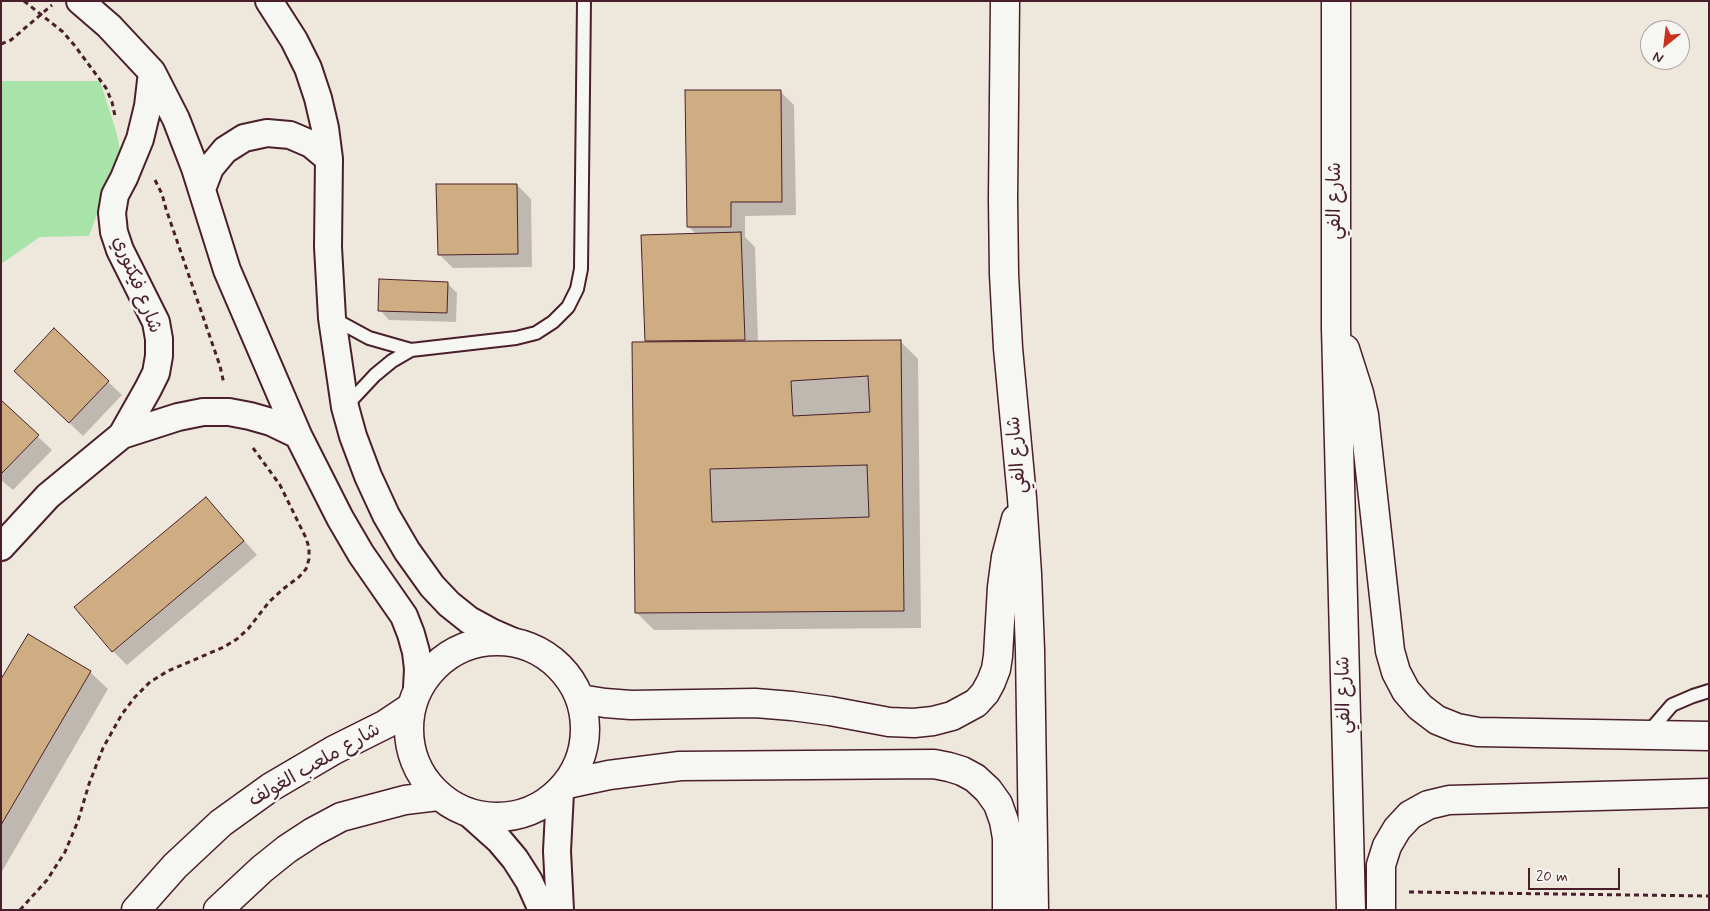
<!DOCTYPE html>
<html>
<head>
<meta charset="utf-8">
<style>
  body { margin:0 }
  #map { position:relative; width:1710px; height:911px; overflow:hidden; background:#eee7dc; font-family:Mynerve,sans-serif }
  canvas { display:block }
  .frame { position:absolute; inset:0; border:2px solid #4a1f2b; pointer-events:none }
  .north { position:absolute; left:1640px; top:20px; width:50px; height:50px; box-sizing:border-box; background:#f6f6f2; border:1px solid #b1a0a2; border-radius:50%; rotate:209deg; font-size:14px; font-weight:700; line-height:20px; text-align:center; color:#4a1f2b }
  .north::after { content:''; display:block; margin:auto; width:18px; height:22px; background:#c8321e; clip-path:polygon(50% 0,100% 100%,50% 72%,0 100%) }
  .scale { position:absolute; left:1528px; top:868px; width:92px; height:22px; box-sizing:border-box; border:2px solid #4a1f2b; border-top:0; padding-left:6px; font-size:15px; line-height:18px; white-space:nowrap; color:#4a1f2b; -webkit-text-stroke:4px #f6f6f2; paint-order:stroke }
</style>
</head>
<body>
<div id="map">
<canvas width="1710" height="911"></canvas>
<div class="frame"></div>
<div class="north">N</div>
<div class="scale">20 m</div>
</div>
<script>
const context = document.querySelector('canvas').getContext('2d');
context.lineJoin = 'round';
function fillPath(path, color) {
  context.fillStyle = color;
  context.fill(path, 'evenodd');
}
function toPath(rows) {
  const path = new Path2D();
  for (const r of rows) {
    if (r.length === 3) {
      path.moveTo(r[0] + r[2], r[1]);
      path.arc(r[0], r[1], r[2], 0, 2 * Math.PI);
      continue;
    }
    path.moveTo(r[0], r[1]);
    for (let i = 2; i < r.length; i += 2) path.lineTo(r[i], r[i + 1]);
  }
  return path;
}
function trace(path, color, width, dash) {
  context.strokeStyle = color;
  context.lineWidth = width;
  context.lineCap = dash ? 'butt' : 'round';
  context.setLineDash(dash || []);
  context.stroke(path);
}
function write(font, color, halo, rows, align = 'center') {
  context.font = font + ' Mynerve,"Playpen Sans Arabic",sans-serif';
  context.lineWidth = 5;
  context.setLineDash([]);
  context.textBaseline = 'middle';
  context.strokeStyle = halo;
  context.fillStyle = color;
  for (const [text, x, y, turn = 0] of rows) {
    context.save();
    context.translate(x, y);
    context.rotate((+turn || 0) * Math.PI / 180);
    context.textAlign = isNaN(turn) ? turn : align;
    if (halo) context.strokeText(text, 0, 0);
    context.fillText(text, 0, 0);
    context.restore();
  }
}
fillPath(toPath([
  [1,81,100,81,117,134,120,151,89,236,40,237,1,264]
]), '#a8e4aa');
fillPath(toPath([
  [780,91,794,105,796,215,745,216,745,237,755,247,758,342,900,341,918,359,921,628,654,630,636,612,649,343,646,341,696,234,688,226],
  [517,185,531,199,532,267,453,268,439,254],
  [447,283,457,293,456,322,389,320,380,310],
  [54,330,122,395,83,436,29,384],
  [1,402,52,450,13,490,1,480],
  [206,498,257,555,127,665,113,651],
  [90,672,108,689,1,873,1,682]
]), '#0003');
const building = toPath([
  [685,90,781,90,782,202,731,202,731,227,687,227,685,90],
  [436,184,517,184,518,254,438,255,436,184],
  [741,232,745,340,645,341,641,235,741,232],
  [379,279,448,282,447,313,378,311,379,279],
  [54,328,109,381,69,423,14,371,54,328],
  [901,340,904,611,635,613,632,342,901,340],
  [868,376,870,412,793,416,791,381,868,376],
  [1,400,39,435,1,474,1,400],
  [867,465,869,517,712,522,710,469,867,465],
  [206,497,244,541,112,652,74,607,206,497],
  [28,634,91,671,1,825,1,679,28,634]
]);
fillPath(building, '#cfad82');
trace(building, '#4a1f2b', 1);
const lane = toPath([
  [334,319,369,338,411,350,516,338,536,333,553,322,568,307,577,289,581,269,584,1],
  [345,407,375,375,392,361,411,350],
  [1647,734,1672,705,1693,696,1709,691]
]);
const street = toPath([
  [80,1,109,26,152,72,176,119,195,168,227,270,298,435,340,518,361,554,404,616,411,634,416,652,418,669,417,688],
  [269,1,294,40,308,68,318,98,325,128,329,159,328,247,332,318,345,407,353,436,368,476,386,515,407,551,432,586,449,604,469,620,491,632,514,642],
  [202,189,210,168,225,150,244,138,267,133,290,135,311,144,329,159],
  [122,435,148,389,156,373,159,356,159,339,156,322,120,250,114,232,112,213,115,195,124,178,140,139,148,106,152,72],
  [1,547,48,496,122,435,178,417,203,412,229,412,250,416,271,422,298,435],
  [470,814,499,840,515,859,529,881,542,910],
  [560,910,557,851,560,792]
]);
const secondary = toPath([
  [1005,1,1003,199,1004,274,1008,348,1022,498,1027,574,1030,650,1034,910],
  [1336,1,1336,328,1351,910],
  [1345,349,1359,393,1364,415,1390,651,1396,672,1406,691,1420,707,1437,720,1457,728,1478,732,1709,736],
  [497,729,88],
  [580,699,605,703,631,705,755,703,792,706,830,711,889,722,914,723,933,721,952,716,976,703,985,693,991,682,996,669,998,656,1002,587,1006,557,1016,519],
  [567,784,609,775,680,766,934,764,949,767,962,771,975,778,988,790,998,804,1004,821,1007,838,1007,910],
  [136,910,175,866,221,823,271,787,334,750,386,724,410,708],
  [218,910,262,869,287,849,313,832,341,817,405,800,438,796],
  [1381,910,1381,865,1387,846,1397,829,1410,815,1428,805,1449,800,1709,793]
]);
trace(lane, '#4a1f2b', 16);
trace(street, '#4a1f2b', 30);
trace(secondary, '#4a1f2b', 31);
trace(toPath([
  [24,1,63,32,75,46,106,88,112,102,115,116],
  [1,44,11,40,52,5],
  [155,180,162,194,166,209,220,366,224,384],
  [1409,892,1709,896],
  [20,910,47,880,65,852,78,821,89,784,103,748,122,714,135,697,150,682,168,671,224,647,237,639,248,629,269,602,283,589,299,577,306,569,309,559,309,548,306,538,280,485,253,448]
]), '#4a1f2b', 3, [5, 4]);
trace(lane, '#f6f6f2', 12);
trace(street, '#f6f6f2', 26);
trace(secondary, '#f6f6f2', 28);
write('19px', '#4a1f2b', '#f6f6f2', [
  ["شارع الفي",1336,201,-90],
  ["شارع فيكتوري",136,285,68],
  ["شارع الفي",1018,455,-95],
  ["شارع الفي",1345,695,-91],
  ["شارع ملعب الغولف",315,766,-30]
]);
</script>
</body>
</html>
